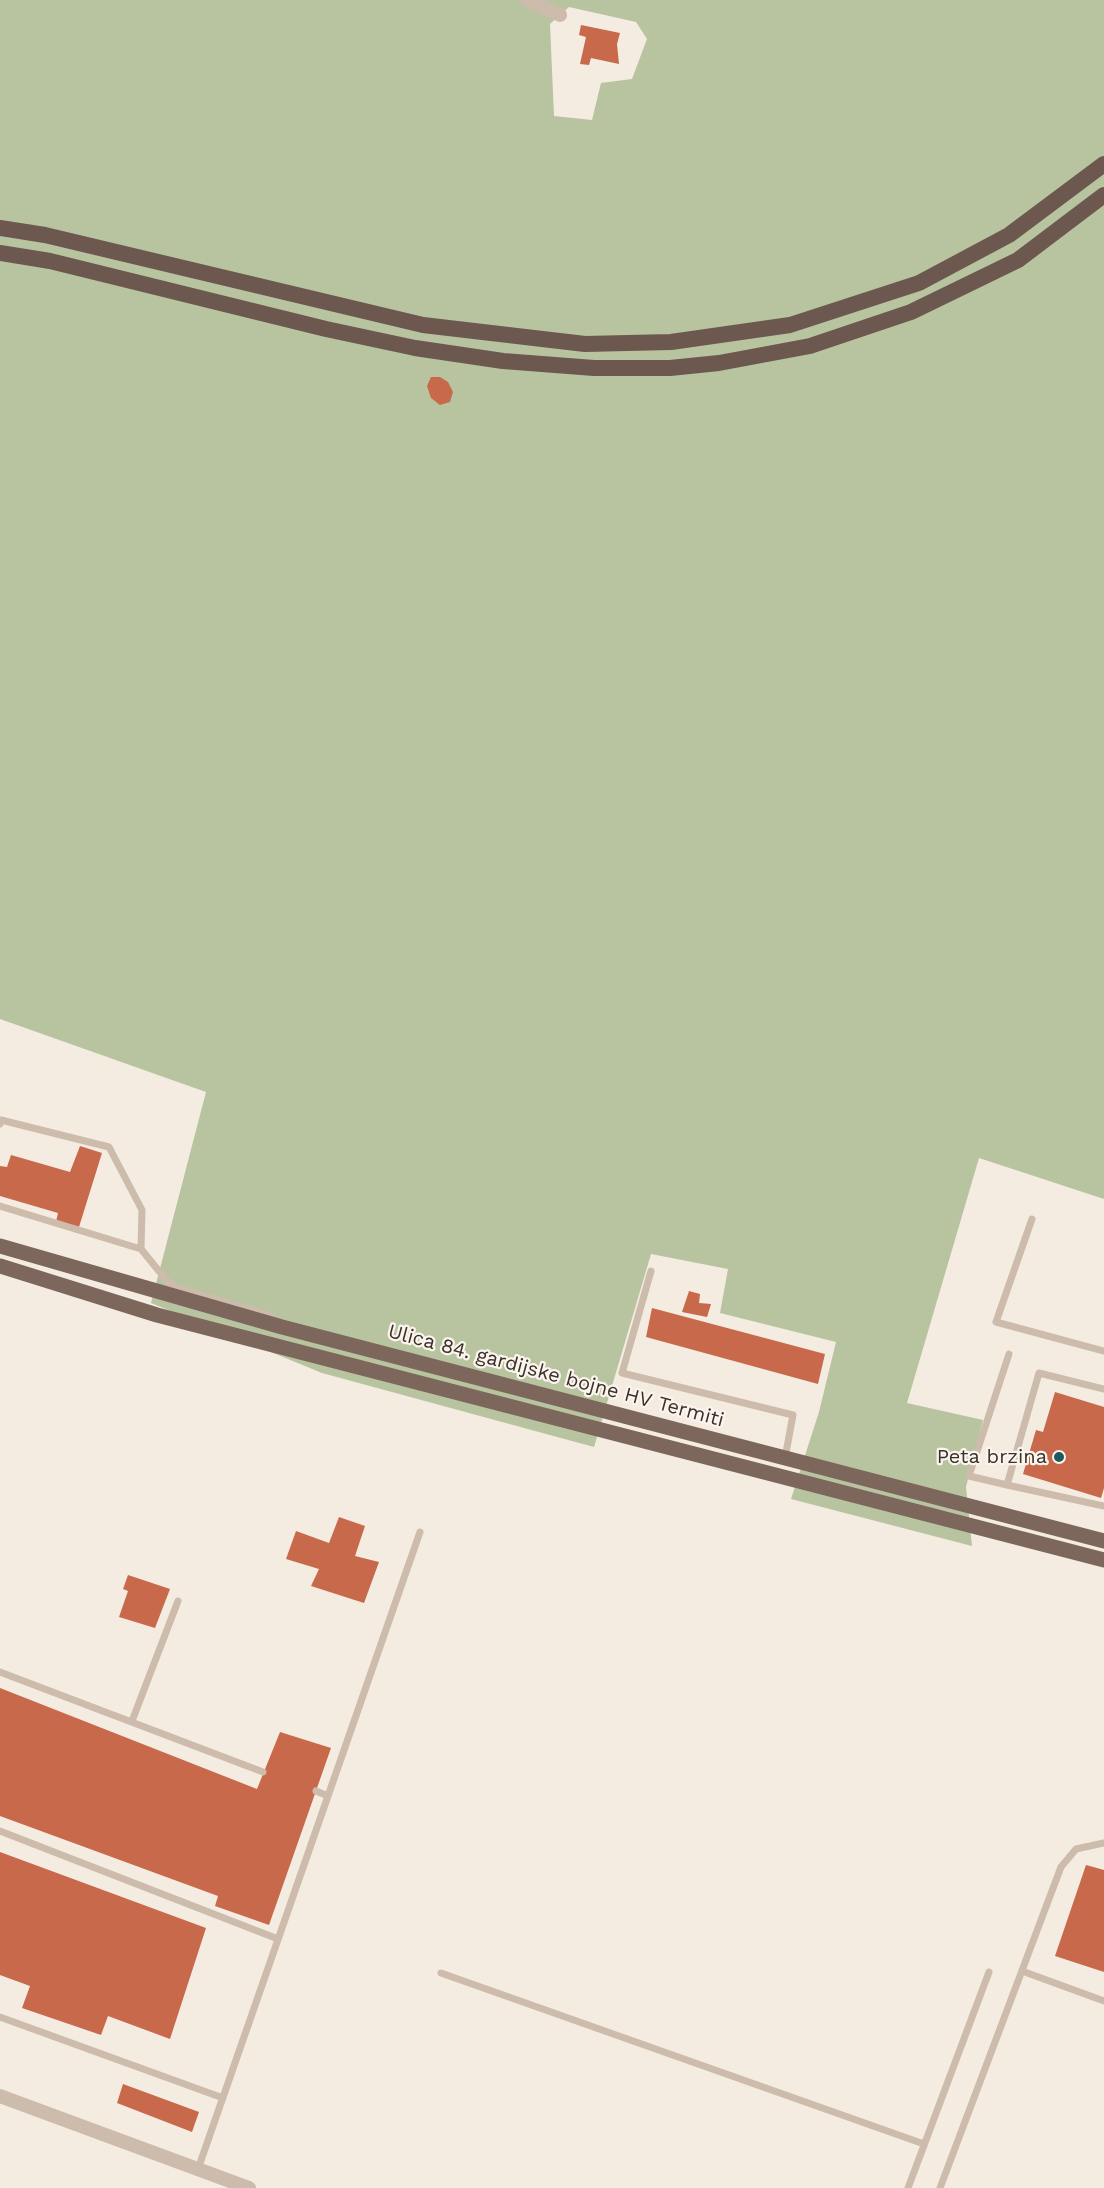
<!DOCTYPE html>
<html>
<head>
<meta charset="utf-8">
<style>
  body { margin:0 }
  canvas { display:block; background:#f4ebe1 }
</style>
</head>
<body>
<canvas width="1104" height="2188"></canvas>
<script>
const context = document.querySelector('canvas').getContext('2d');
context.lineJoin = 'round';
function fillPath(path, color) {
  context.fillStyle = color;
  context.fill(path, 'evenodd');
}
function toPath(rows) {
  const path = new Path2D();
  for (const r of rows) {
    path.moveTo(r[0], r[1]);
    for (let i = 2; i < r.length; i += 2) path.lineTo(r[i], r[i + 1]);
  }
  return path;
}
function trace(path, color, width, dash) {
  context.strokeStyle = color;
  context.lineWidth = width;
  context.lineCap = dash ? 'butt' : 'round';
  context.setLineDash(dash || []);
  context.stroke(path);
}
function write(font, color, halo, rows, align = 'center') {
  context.font = font + ' "Work Sans",sans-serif';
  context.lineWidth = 4.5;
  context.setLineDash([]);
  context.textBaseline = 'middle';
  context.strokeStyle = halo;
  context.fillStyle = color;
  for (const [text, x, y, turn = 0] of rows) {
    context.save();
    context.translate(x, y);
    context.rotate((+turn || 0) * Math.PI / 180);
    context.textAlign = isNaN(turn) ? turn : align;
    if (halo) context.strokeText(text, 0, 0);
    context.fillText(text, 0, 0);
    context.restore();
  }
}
fillPath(toPath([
  [0,0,1104,0,1104,1199,979,1158,907,1403,983,1420,966,1487,972,1546,791,1499,819,1412,836,1342,720,1313,728,1269,651,1254,594,1447,322,1373,151,1303,206,1092,0,1019],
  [569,7,636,22,647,39,632,79,601,83,592,120,554,116,550,24]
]), '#b8c4a0');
fillPath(toPath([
  [581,25,620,33,617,44,619,64,591,58,589,65,580,64,586,37,579,35],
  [431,377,440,377,448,382,453,392,450,402,440,405,431,398,427,386],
  [80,1146,102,1153,79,1227,56,1222,58,1213,0,1196,0,1166,7,1167,11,1155,70,1172],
  [689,1291,700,1294,699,1303,711,1304,707,1317,682,1312],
  [652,1308,825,1354,818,1384,646,1337],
  [1055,1392,1104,1407,1104,1488,1101,1498,1023,1474,1036,1430,1043,1432],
  [339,1517,365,1526,355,1556,379,1562,364,1603,311,1586,319,1569,286,1559,296,1531,329,1543],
  [128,1575,170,1589,155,1628,119,1617,128,1591,123,1589],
  [0,1688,257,1789,280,1732,331,1748,269,1925,215,1906,218,1896,0,1816],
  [0,1852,206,1928,170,2039,108,2016,101,2035,22,2008,30,1986,0,1975],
  [1086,1865,1104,1870,1104,1972,1055,1956],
  [123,2084,199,2112,192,2132,117,2103]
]), '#c8694b');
trace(toPath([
  [0,1124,1,1120,109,1147,142,1210,141,1249],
  [0,1206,141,1249,167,1281,176,1287,271,1316],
  [1032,1219,996,1322,1104,1351],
  [651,1271,622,1373,793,1415,785,1458],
  [1104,1389,1039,1373,1007,1485,1104,1506],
  [1007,1485,969,1476,1009,1354],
  [0,1672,263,1772],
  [132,1721,178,1601],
  [316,1791,328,1796],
  [0,1831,278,1939],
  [1022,1971,1104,2001],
  [441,1973,924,2144],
  [0,2017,223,2098],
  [198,2169,420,1532],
  [908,2188,989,1972],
  [940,2188,1061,1867,1076,1849,1104,1843]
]), '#cdbbac', 7);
trace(toPath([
  [527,0,560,15],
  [0,2096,249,2188]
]), '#cdbbac', 14);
trace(toPath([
  [0,1246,282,1327,1104,1541],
  [0,1266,157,1315,1104,1560]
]), '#7d675c', 15);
trace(toPath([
  [0,228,45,235,423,325,585,344,671,342,790,325,919,283,1009,235,1104,164],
  [0,253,50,261,326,329,415,348,503,361,594,368,670,368,719,363,810,346,911,312,1018,260,1104,195]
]), '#6c584f', 16);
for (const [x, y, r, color] of [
  [1059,1457,6,"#1f5a5e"]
]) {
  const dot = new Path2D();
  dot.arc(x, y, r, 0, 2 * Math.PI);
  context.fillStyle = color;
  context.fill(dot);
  trace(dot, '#fbf5ee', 2);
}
write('20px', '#3b302b', '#fbf5ee', [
  ["Ulica 84. gardijske bojne HV Termiti",556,1376,15]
]);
write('20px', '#3b302b', '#fbf5ee', [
  ["Peta brzina",1047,1457]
], 'right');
</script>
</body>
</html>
